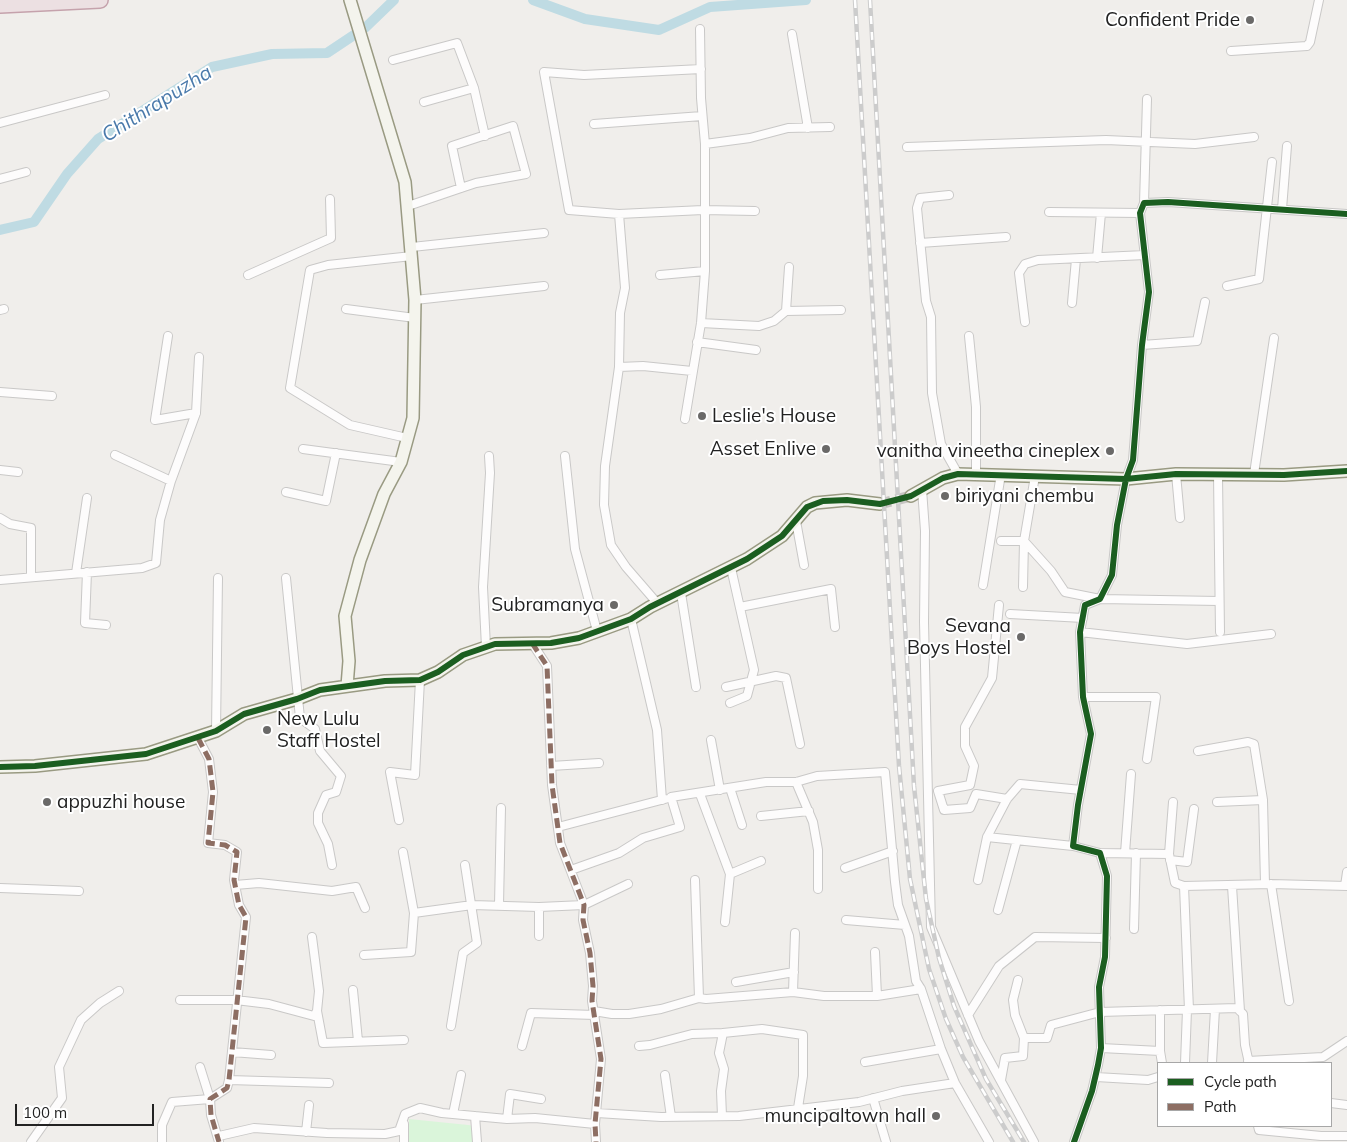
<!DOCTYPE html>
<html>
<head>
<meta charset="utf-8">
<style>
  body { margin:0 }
  #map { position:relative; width:1347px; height:1142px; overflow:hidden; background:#f0eeeb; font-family:Mulish,sans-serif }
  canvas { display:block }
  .legend { position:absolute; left:1157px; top:1062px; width:175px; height:65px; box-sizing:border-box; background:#fff; border:1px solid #a7a7a7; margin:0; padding:6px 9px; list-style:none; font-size:15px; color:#222 }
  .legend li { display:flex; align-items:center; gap:10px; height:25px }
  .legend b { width:25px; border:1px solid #a7a7a7 }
  .scale { position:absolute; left:15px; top:1104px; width:139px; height:22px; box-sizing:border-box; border:2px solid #222; border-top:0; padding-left:6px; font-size:15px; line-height:18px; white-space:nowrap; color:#222; -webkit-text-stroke:4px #fff; paint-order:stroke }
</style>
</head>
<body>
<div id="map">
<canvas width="1347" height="1142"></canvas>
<ul class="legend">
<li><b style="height:6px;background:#1b5e20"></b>Cycle path</li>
<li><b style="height:6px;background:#8d6e63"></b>Path</li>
</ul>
<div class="scale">100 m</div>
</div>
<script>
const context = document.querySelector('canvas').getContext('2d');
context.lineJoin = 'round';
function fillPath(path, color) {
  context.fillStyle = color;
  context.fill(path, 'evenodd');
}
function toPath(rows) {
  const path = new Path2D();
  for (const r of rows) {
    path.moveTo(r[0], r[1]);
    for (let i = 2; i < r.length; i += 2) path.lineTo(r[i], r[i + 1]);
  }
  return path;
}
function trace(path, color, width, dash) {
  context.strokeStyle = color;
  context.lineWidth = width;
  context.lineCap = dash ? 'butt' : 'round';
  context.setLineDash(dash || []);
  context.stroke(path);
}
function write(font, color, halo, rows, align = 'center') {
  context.font = font + ' Mulish,sans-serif';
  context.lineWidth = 4;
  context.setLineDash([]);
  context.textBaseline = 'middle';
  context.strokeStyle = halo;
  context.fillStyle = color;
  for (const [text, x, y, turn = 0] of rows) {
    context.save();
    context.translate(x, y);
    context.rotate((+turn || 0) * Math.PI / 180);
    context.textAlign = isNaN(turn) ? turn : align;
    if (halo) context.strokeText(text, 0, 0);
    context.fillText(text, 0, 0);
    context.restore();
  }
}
fillPath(toPath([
  [409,1119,478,1126,478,1142,409,1142]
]), '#daf5da');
trace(toPath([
  [533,0,585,19,659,30,710,7,806,0],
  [0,230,34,222,67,174,98,139,212,67,272,54,327,53,366,27,394,0]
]), '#bfdbe3', 10);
trace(toPath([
  [880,504,911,496]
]), '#c7c5c3', 11, [11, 5.5]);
const street = toPath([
  [792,34,808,128],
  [1231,51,1307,46,1310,42,1319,0],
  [393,60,457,43,474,88,485,136],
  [701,69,584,75,544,72,569,210,619,214,703,210,755,211],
  [424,102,474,88],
  [0,123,105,95],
  [594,124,702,116],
  [705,144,750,138,788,128,830,127],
  [907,147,1106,140,1195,144,1254,137],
  [0,179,26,172],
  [949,195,920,198,917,208,926,301,931,317,932,393,941,444,958,474],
  [1144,203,1147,99],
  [408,206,461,188,476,183,526,174,513,126,452,146,461,188],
  [1282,209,1287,146],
  [1049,212,1140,213],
  [619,214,625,288,620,313,619,367,605,466,604,505,611,545,626,567,658,604],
  [920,243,1006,237],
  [412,247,544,233],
  [1097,258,1101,213],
  [248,275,331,238,330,199],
  [660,275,705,271],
  [1227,286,1259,279,1272,162],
  [415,300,544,286],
  [1072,303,1076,259],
  [346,309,415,318],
  [0,310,4,309],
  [786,311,841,310],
  [1025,322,1019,273,1025,264,1038,260,1145,255],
  [701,323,759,326,774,321,786,311,789,267],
  [168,336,155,420,196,413],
  [969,336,976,407,976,475],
  [697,342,756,350],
  [1142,345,1197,341,1205,302],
  [619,367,643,366,692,371],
  [0,392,52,396],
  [685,419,701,323,705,271,705,144,701,98,700,29],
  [407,438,350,425,290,388,310,270,328,265,412,256],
  [303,449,401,462],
  [115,455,171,481],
  [565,456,575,549,597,631],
  [0,470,18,472],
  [1176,474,1180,518],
  [1254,474,1274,338],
  [1218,475,1220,632],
  [922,489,925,531,924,622,931,927,979,1041,1034,1142],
  [286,492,326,501,336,453],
  [0,518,10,524,31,528,31,576],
  [796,521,804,565],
  [1001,541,1024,541,1035,476],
  [1024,541,1051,571,1065,592,1100,599,1219,601],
  [87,572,85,623,106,625],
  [76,573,87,498],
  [286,578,300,718,315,729,320,751,341,776,336,792,326,795,318,813,318,823,328,844,332,865],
  [0,580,142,568,156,563,160,520,171,481,196,413,199,357],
  [983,585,1001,474],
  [1023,587,1024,541],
  [681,593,696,687],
  [999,605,992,678,965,727,965,746,974,766,970,785,938,791,944,810,970,808,976,794,1007,799],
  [740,607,831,589,835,627],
  [1010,614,1083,618],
  [631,619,657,730,662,800],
  [1080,632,1187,644,1271,634],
  [532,643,547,666,552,785,560,843,584,905,583,920,590,953,593,986,592,1001,601,1059,595,1124,596,1142],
  [486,647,483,587,490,473,489,456],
  [726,687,776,676,786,678,800,744],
  [1083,697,1156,697,1147,759],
  [730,703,747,696,754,670,731,568],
  [216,731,218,578],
  [198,738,209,759,213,792,208,843,225,845,237,852,234,880,239,905,246,917,229,1080,227,1088,210,1099,211,1115,219,1142],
  [711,740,720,790],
  [1198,751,1248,742,1254,744,1263,800],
  [551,766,599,763],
  [796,782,813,822,818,850,818,889],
  [730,788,742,825],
  [700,794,730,874,725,922],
  [1217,802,1263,800,1265,884],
  [761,816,809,811],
  [399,820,390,772,415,775,420,680],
  [558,827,665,799],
  [987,837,1007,799,1020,784,1081,790],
  [1100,853,1169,854,1175,883,1184,886,1271,884,1347,886],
  [1125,853,1131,774],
  [1169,854,1173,802],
  [1170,860,1187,862,1194,809],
  [845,868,893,851],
  [571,870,619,853,643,838,680,827,671,797,766,782,796,782,817,776,885,772,895,882,898,905,909,936,916,981,921,989,941,1049,955,1083,989,1142],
  [730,874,761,861],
  [695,880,699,998],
  [978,880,987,837,1073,846],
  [1271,884,1289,1001],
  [235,885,259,883,332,891,356,887,365,908],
  [1184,886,1189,1010],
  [1232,886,1240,1011],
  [1345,886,1347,872],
  [0,888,79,891],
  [499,905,501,808],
  [998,910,1017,840],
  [414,913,472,905,539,907,584,905,628,884],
  [846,920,905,925],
  [1134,929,1136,853],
  [539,936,539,907],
  [875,952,877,996],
  [364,955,411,952,414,913,403,852],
  [1018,980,1013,1000,1015,1015,1024,1038],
  [736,982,794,972],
  [353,990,358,1041],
  [793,992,795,933],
  [180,1000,236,1000,269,1004,314,1016,317,1011,319,991,312,937],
  [317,1011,323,1043,404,1040],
  [594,1011,612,1014,629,1014,661,1009,699,998,706,999,793,992,824,996,877,996,921,989],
  [968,1015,999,966,1035,937,1106,938],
  [451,1026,463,953,477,943,465,865],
  [723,1033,762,1029,803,1035,803,1076,798,1108],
  [522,1046,531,1013,595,1015],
  [639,1046,650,1045,692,1034,723,1033,719,1053,724,1069,721,1091,722,1116],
  [1101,1048,1160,1051,1160,1010],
  [1160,1051,1162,1063],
  [232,1052,271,1055],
  [1248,1061,1323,1057,1347,1041],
  [865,1062,941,1049],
  [1185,1063,1187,1010],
  [1212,1063,1215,1009],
  [665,1075,671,1117],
  [1096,1077,1148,1080,1158,1077],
  [229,1080,329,1083],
  [1001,1080,1005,1058,1023,1056,1024,1038,1047,1038,1051,1025,1100,1012,1237,1008,1243,1014,1245,1045,1249,1063],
  [873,1098,886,1142],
  [1331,1103,1347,1105],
  [597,1113,661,1117,739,1116,859,1102,902,1091,955,1083],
  [453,1114,461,1075],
  [475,1116,477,1142],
  [507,1119,510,1094,541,1099],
  [1258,1126,1259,1130,1321,1136,1347,1136],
  [306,1132,309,1105],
  [219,1136,254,1128,327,1133,385,1134,399,1131,405,1114,420,1108,442,1113,507,1119,535,1118,595,1124],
  [31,1142,62,1098,59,1067,81,1020,100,1003,119,991],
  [162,1142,162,1125,172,1102,210,1099,200,1067],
  [404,1142,404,1124],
  [1074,1142,1092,1091,1098,1065,1101,1048,1099,987,1105,957,1107,876,1100,853,1073,846,1078,805,1091,734,1083,697,1080,632,1085,605,1100,599,1112,575,1117,525,1126,479,1133,460,1142,345,1149,292,1140,213,1144,203,1168,202,1347,214]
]);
const secondary = toPath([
  [911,496,943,478,958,474,1126,479,1176,474,1284,475,1347,471],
  [347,686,349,661,345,616,360,560,384,494,401,462,413,418,415,300,405,182,350,0],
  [0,767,35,766,146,754,216,731,244,714,297,699,320,690,385,681,420,680,438,672,463,655,495,644,551,643,579,638,631,619,650,607,747,559,782,536,807,507,815,503,847,500,880,504]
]);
const highway = toPath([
  [0,5,100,0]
]);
trace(street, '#c9c8c7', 10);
trace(secondary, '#999a82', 14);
trace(highway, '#c5a2ac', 18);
trace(street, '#fdfcfc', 8);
trace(secondary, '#f4f4ed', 11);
trace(highway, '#ece0e2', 15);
const rail = toPath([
  [855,0,899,766,910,879,929,969,946,1019,963,1057,1013,1142],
  [870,0,914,786,926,899,939,958,954,1006,986,1079,1024,1142]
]);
trace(rail, '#ccc', 4.5);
trace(rail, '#fff', 2.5, [8]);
trace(toPath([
  [532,643,547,666,552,785,560,843,584,905,583,920,590,953,593,986,592,1001,601,1059,595,1124,596,1142],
  [198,738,209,759,213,792,208,843,225,845,237,852,234,880,239,905,246,917,229,1080,227,1088,210,1099,211,1115,219,1142]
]), '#8d6e63', 5, [10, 5]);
trace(toPath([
  [0,767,35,766,146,754,216,731,244,714,297,699,320,690,385,681,420,680,438,672,463,655,495,644,551,643,579,638,631,619,650,607,747,559,782,536,807,507,823,501,847,500,880,504,911,496,943,478,958,474,1126,479,1176,474,1284,475,1347,471],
  [1074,1142,1092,1091,1098,1065,1101,1048,1099,987,1105,957,1107,876,1100,853,1073,846,1078,805,1091,734,1083,697,1080,632,1085,605,1100,599,1112,575,1117,525,1126,479,1133,460,1142,345,1149,292,1140,213,1144,203,1168,202,1347,214]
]), '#1b5e20', 6);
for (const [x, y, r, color] of [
  [1250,20,5,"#6a6968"],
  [702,416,5,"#6a6968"],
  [826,449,5,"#6a6968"],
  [1110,451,5,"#6a6968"],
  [945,496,5,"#6a6968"],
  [614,605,5,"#6a6968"],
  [1021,637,5,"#6a6968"],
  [267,730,5,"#6a6968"],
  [47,802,5,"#6a6968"],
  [936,1116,5,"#6a6968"]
]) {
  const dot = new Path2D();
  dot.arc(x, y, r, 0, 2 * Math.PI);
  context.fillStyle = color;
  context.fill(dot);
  trace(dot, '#fff', 2);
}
write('19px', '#222', '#fff', [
  ["Confident Pride",1240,20],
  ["Leslie's House",712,416,"left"],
  ["Asset Enlive",816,449],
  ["vanitha vineetha cineplex",1100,451],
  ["biriyani chembu",955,496,"left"],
  ["Subramanya",604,605],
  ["Sevana",1011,626],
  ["Boys Hostel",1011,648],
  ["New Lulu",277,719,"left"],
  ["Staff Hostel",277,741,"left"],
  ["appuzhi house",57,802,"left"],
  ["muncipaltown hall",926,1116]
], 'right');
write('italic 20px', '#4a7aab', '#fff', [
  ["Chithrapuzha",157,104,-32]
]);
</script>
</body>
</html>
